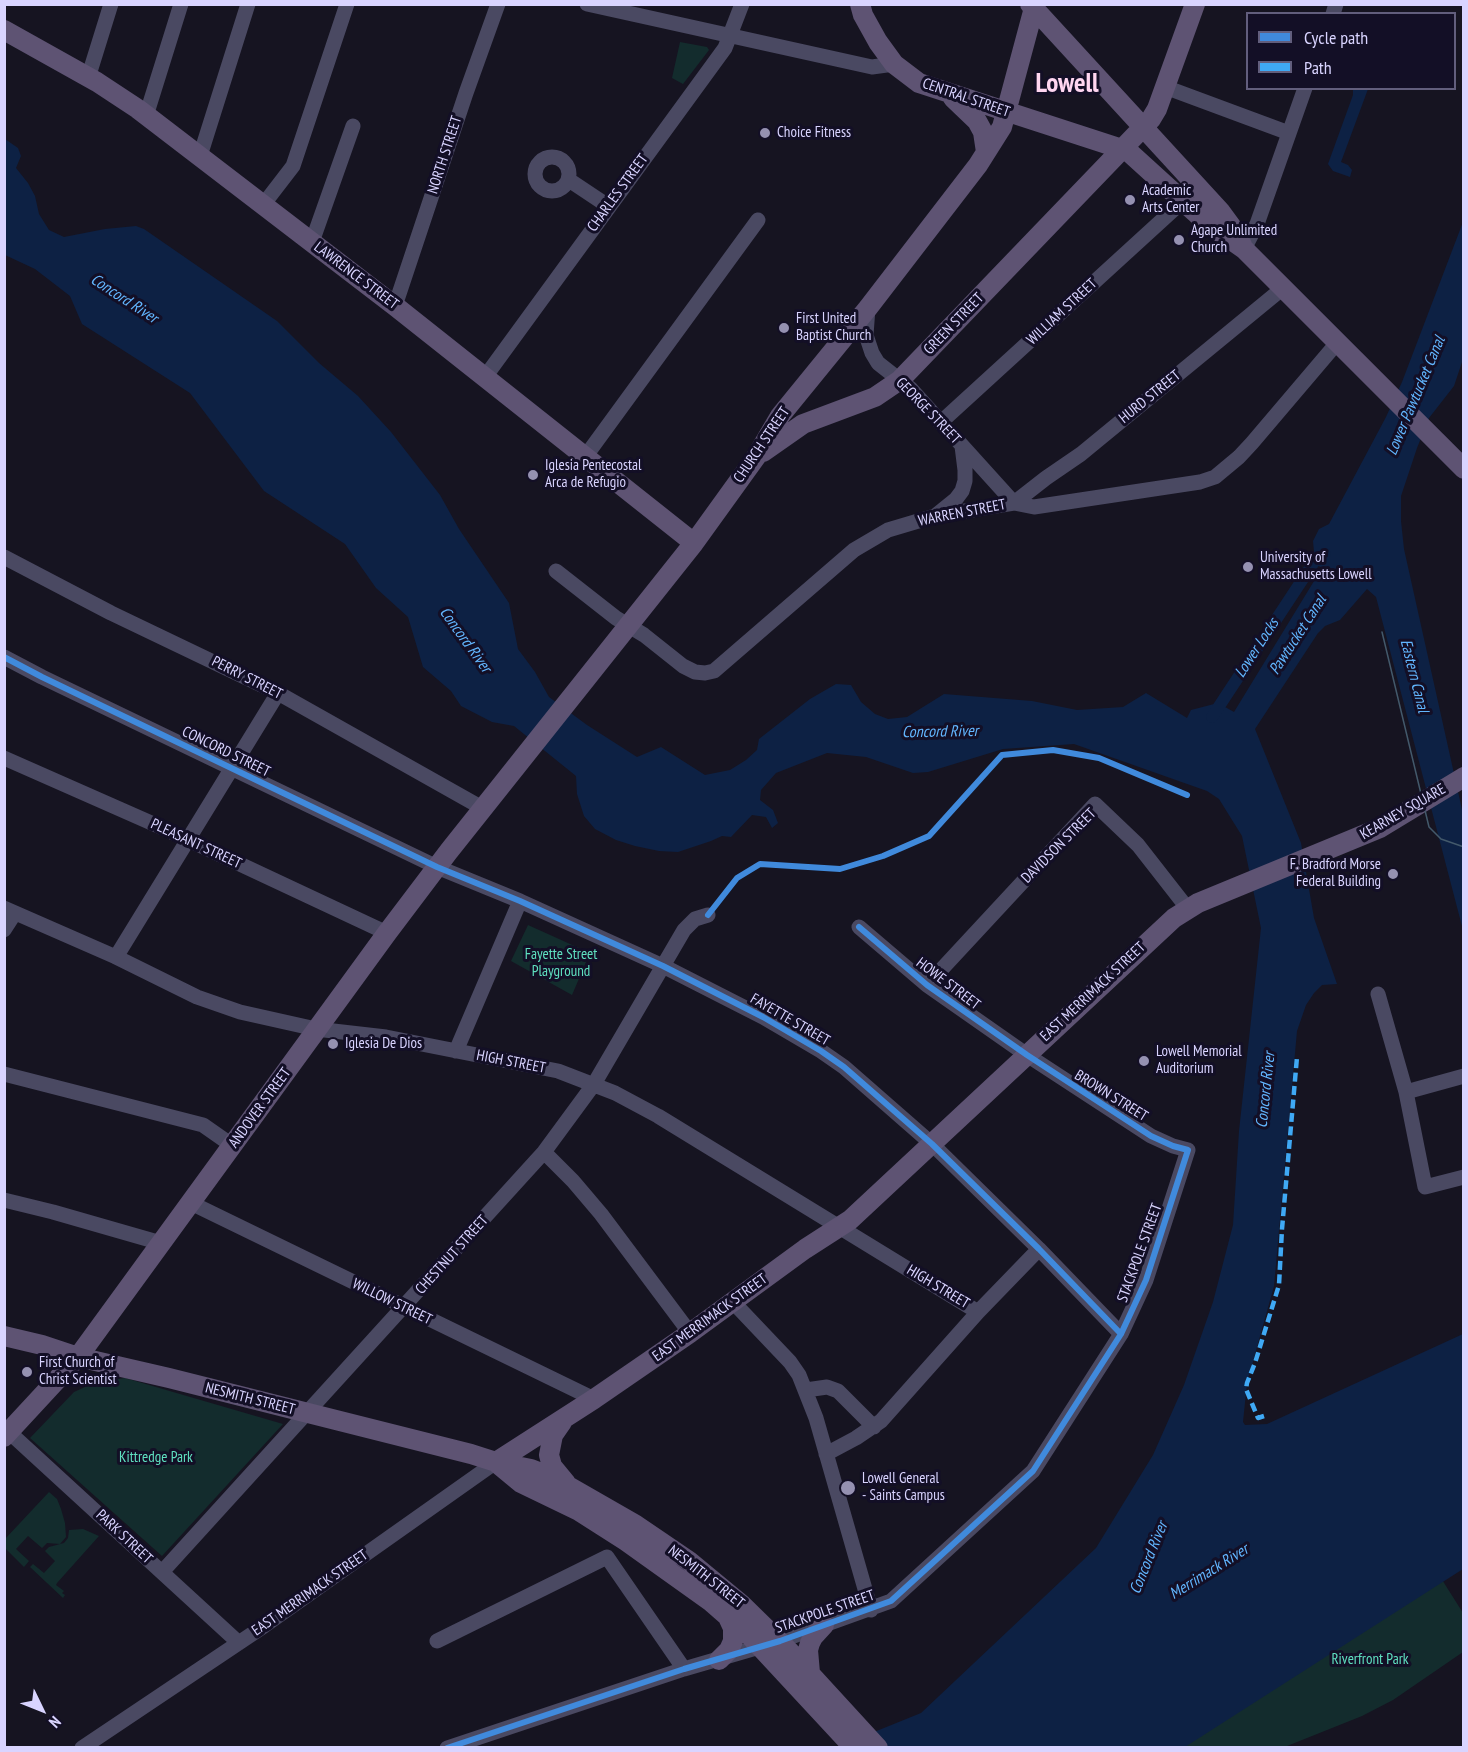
<!DOCTYPE html>
<html>
<head>
<meta charset="utf-8">
<style>
  body { margin:0 }
  #map { position:relative; width:1468px; height:1752px; overflow:hidden; background:#161421; font-family:"PT Sans Narrow",sans-serif }
  canvas { display:block }
  .frame { position:absolute; inset:0; border:6px solid #d9d4ff; pointer-events:none }
  .legend { position:absolute; left:1246px; top:12px; width:210px; height:78px; box-sizing:border-box; background:#130f26; border:2px solid #625e7d; margin:0; padding:8px 10px; list-style:none; font-size:18px; color:#d9d4ff }
  .legend li { display:flex; align-items:center; gap:12px; height:30px }
  .legend b { width:30px; border:2px solid #625e7d }
  .north { position:absolute; left:12px; top:1680px; width:60px; height:60px; -webkit-text-stroke:4px #130f26; paint-order:stroke; rotate:133deg; font-size:16px; font-weight:700; line-height:24px; text-align:center; color:#d9d4ff }
  .north::after { content:''; display:block; margin:auto; width:21px; height:27px; background:#d9d4ff; clip-path:polygon(50% 0,100% 100%,50% 72%,0 100%) }
</style>
</head>
<body>
<div id="map">
<canvas width="1468" height="1752"></canvas>
<div class="frame"></div>
<ul class="legend">
<li><b style="height:8px;background:#408adc"></b>Cycle path</li>
<li><b style="height:8px;background:#3fa9f5"></b>Path</li>
</ul>
<div class="north">N</div>
</div>
<script>
const context = document.querySelector('canvas').getContext('2d');
context.lineJoin = 'round';
function fillPath(path, color) {
  context.fillStyle = color;
  context.fill(path, 'evenodd');
}
function toPath(rows) {
  const path = new Path2D();
  for (const r of rows) {
    if (r.length === 3) {
      path.moveTo(r[0] + r[2], r[1]);
      path.arc(r[0], r[1], r[2], 0, 2 * Math.PI);
      continue;
    }
    path.moveTo(r[0], r[1]);
    for (let i = 2; i < r.length; i += 2) path.lineTo(r[i], r[i + 1]);
  }
  return path;
}
function trace(path, color, width, dash) {
  context.strokeStyle = color;
  context.lineWidth = width;
  context.lineCap = dash ? 'butt' : 'round';
  context.setLineDash(dash || []);
  context.stroke(path);
}
function write(font, color, halo, rows, align = 'center') {
  context.font = font + ' "PT Sans Narrow",sans-serif';
  context.lineWidth = 6;
  context.setLineDash([]);
  context.textBaseline = 'middle';
  context.strokeStyle = halo;
  context.fillStyle = color;
  for (const [text, x, y, turn = 0] of rows) {
    context.save();
    context.translate(x, y);
    context.rotate((+turn || 0) * Math.PI / 180);
    context.textAlign = isNaN(turn) ? turn : align;
    if (halo) context.strokeText(text, 0, 0);
    context.fillText(text, 0, 0);
    context.restore();
  }
}
fillPath(toPath([
  [680,42,707,47,709,50,683,84,672,78],
  [528,925,590,953,572,995,511,961],
  [125,1378,283,1424,162,1556,30,1438,74,1392,96,1382],
  [49,1492,57,1499,61,1509,65,1523,66,1537,60,1544,47,1543,42,1548,28,1536,16,1549,29,1561,24,1567,5,1548,5,1539],
  [83,1529,99,1536,57,1583,56,1585,64,1591,62,1593,65,1595,63,1598,30,1567,33,1564,44,1573,55,1561,45,1551,49,1547,64,1543,68,1538,69,1530],
  [1434,1567,1463,1613,1463,1652,1393,1700,1362,1716,1287,1746,1288,1747,1141,1748]
]), '#132c2d');
fillPath(toPath([
  [1353,89,1368,89,1341,162,1348,165,1352,170,1350,177,1333,171,1328,164,1353,95],
  [5,139,18,148,21,156,16,168,28,183,35,196,39,214,49,230,64,237,105,229,136,226,144,229,277,321,319,363,358,396,391,432,440,495,459,529,509,603,518,649,535,672,549,697,587,725,637,757,661,747,705,775,730,770,746,760,757,750,759,739,810,699,836,684,851,685,861,702,875,714,888,719,907,717,944,694,1032,701,1077,710,1123,707,1146,693,1187,718,1191,710,1218,703,1234,712,1322,568,1309,560,1314,552,1313,541,1319,529,1329,524,1386,417,1402,382,1463,222,1463,359,1454,386,1429,418,1417,448,1401,496,1401,521,1404,549,1463,814,1463,930,1376,597,1367,589,1340,620,1325,626,1318,633,1255,729,1301,843,1314,918,1337,984,1322,985,1314,993,1306,1005,1297,1031,1274,1286,1247,1383,1243,1422,1245,1425,1267,1424,1463,1334,1463,1569,1185,1747,837,1747,921,1713,1096,1548,1153,1455,1184,1385,1213,1302,1233,1225,1239,1131,1261,928,1242,836,1219,799,1207,791,1074,744,1003,749,928,772,913,773,866,757,827,753,776,773,761,790,760,800,773,810,778,823,772,828,766,817,752,815,731,837,722,836,711,841,678,852,659,851,635,846,616,840,595,829,584,816,577,794,576,776,514,726,492,722,461,706,451,691,423,667,408,617,376,588,345,544,264,491,190,393,82,324,70,296,35,269,5,255]
]), '#0d2144');
trace(toPath([
  [1212,717,1316,559,1325,554]
]), '#0d2144', 12);
trace(toPath([
  [587,4,872,67,894,64],
  [1333,14,1336,4],
  [88,78,111,4],
  [1165,87,1289,133],
  [146,116,181,4],
  [200,156,248,4],
  [552,174,17],
  [569,180,608,206],
  [263,205,293,166,347,4],
  [312,242,353,126],
  [1244,249,1257,224,1305,88],
  [395,306,466,93,498,4],
  [868,308,866,335,872,353,878,363,911,389,1014,503],
  [485,377,725,48,742,4],
  [940,423,1183,201],
  [585,457,758,220],
  [1014,503,1046,478,1081,454,1283,288],
  [935,516,956,499,962,491,965,481,965,470,962,446],
  [4,557,111,613,278,693,484,809],
  [556,571,616,618,644,635,683,666,695,672,705,673,714,671,854,550,888,530,935,516,1014,503,1034,507,1200,482,1215,477,1239,457,1252,443,1337,343],
  [4,657,42,677,437,867,520,901,663,966,763,1017,821,1051,844,1067,932,1144,1039,1249,1121,1334],
  [4,758,165,829,387,933],
  [4,908,116,957,197,997,240,1012,316,1029,386,1037,558,1071,615,1093,658,1116,978,1312],
  [4,930,15,913],
  [116,957,278,693],
  [927,985,1095,804,1138,845,1188,909],
  [1378,994,1406,1092],
  [456,1051,520,901],
  [4,1074,203,1125,233,1146],
  [1464,1076,1406,1092,1425,1187,1464,1177],
  [544,1152,573,1181,601,1214,690,1333],
  [4,1200,53,1212,161,1243],
  [191,1203,594,1399],
  [733,1302,790,1362,799,1375,816,1418,871,1610],
  [806,1390,827,1387,838,1391,874,1427],
  [9,1432,239,1643],
  [826,1454,856,1438,881,1421,978,1312,1039,1249],
  [162,1572,544,1152,594,1084,684,930,695,919,708,915],
  [437,1641,607,1557,684,1669],
  [82,1748,264,1626,496,1462],
  [447,1748,684,1669,780,1641,891,1601,1033,1471,1121,1334,1146,1280,1188,1150,1173,1146,1151,1136,1027,1055,927,985,859,927]
]), '#4a4962', 15);
trace(toPath([
  [860,4,863,15,878,42,894,64,919,83,1122,149,1130,153,1207,223,1244,249,1464,469],
  [1030,4,1220,211,1231,226,1242,245],
  [4,30,97,82,138,109,395,306,694,543],
  [953,98,977,121,983,132,986,152],
  [763,452,803,424,875,397,900,380,1151,119,1157,109,1195,4],
  [4,1336,42,1345,78,1357,169,1378,471,1454,496,1462,531,1469,554,1478,636,1525,689,1561,741,1604,790,1652,878,1748],
  [562,1422,553,1435,549,1455,552,1466,566,1483],
  [4,1437,78,1357,387,933,449,851,694,543,756,457,780,416,868,308,978,165,1002,127,1035,4],
  [496,1462,594,1399,690,1333,805,1249,850,1220,1174,918,1198,903,1380,828,1464,777],
  [498,1464,521,1483,579,1511,626,1541,710,1601,750,1636,854,1748],
  [719,1660,729,1650,733,1641,733,1628,727,1615],
  [810,1673,808,1650,810,1643,813,1637,824,1625]
]), '#5e5373', 20);
trace(toPath([
  [1382,632,1429,827,1441,839,1464,847]
]), '#43596b', 1.5);
trace(toPath([
  [1264,1416,1258,1418,1246,1389,1247,1383,1255,1363,1279,1285,1282,1229,1297,1057]
]), '#3fa9f5', 4.5, [9, 4.5]);
trace(toPath([
  [4,657,42,677,437,867,520,901,663,966,763,1017,821,1051,844,1067,932,1144,1039,1249,1121,1334],
  [708,915,737,878,760,864,840,869,883,856,929,836,1002,755,1053,750,1099,758,1187,795],
  [447,1748,684,1669,780,1641,891,1601,1033,1471,1121,1334,1146,1280,1188,1150,1173,1146,1151,1136,1027,1055,927,985,859,927]
]), '#408adc', 6);
for (const [x, y, r, color] of [
  [765,133,6,"#9591b1"],
  [1130,200,6,"#9591b1"],
  [1179,240,6,"#9591b1"],
  [784,328,6,"#9591b1"],
  [533,475,6,"#9591b1"],
  [1248,567,6,"#9591b1"],
  [1393,874,6,"#9591b1"],
  [333,1044,6,"#9591b1"],
  [1144,1061,6,"#9591b1"],
  [27,1372,6,"#9591b1"],
  [848,1488,8,"#9591b1"]
]) {
  const dot = new Path2D();
  dot.arc(x, y, r, 0, 2 * Math.PI);
  context.fillStyle = color;
  context.fill(dot);
  trace(dot, '#130f26', 2);
}
write('15px', '#d9d4ff', '#130f26', [
  ["CENTRAL STREET",966,98,19],
  ["NORTH STREET",445,155,-72],
  ["CHARLES STREET",618,193,-54],
  ["LAWRENCE STREET",356,276,37],
  ["WILLIAM STREET",1062,312,-43],
  ["GREEN STREET",954,324,-46],
  ["HURD STREET",1150,397,-39],
  ["GEORGE STREET",928,411,46],
  ["CHURCH STREET",762,445,-56],
  ["WARREN STREET",962,513,-11],
  ["PERRY STREET",247,678,27],
  ["CONCORD STREET",226,752,26],
  ["KEARNEY SQUARE",1403,812,-30],
  ["PLEASANT STREET",196,844,25],
  ["DAVIDSON STREET",1059,846,-45],
  ["HOWE STREET",948,984,37],
  ["EAST MERRIMACK STREET",1093,992,-43],
  ["FAYETTE STREET",790,1020,30],
  ["HIGH STREET",511,1062,11],
  ["BROWN STREET",1111,1096,32],
  ["ANDOVER STREET",260,1108,-54],
  ["STACKPOLE STREET",1140,1253,-70],
  ["CHESTNUT STREET",452,1255,-48],
  ["HIGH STREET",938,1287,31],
  ["WILLOW STREET",392,1302,26],
  ["EAST MERRIMACK STREET",710,1318,-36],
  ["NESMITH STREET",250,1399,14],
  ["PARK STREET",124,1537,43],
  ["NESMITH STREET",706,1577,38],
  ["EAST MERRIMACK STREET",310,1593,-35],
  ["STACKPOLE STREET",825,1612,-19]
]);
write('15px', '#d9d4ff', '#130f26', [
  ["Choice Fitness",777,133],
  ["Academic",1142,191],
  ["Arts Center",1142,208],
  ["Agape Unlimited",1191,231],
  ["Church",1191,248],
  ["First United",796,319],
  ["Baptist Church",796,336],
  ["Iglesia Pentecostal",545,466],
  ["Arca de Refugio",545,483],
  ["University of",1260,558],
  ["Massachusetts Lowell",1260,575],
  ["F. Bradford Morse",1381,865,"right"],
  ["Federal Building",1381,882,"right"],
  ["Iglesia De Dios",345,1044],
  ["Lowell Memorial",1156,1052],
  ["Auditorium",1156,1069],
  ["First Church of",39,1363],
  ["Christ Scientist",39,1380],
  ["Lowell General",862,1479],
  ["- Saints Campus",862,1496]
], 'left');
write('15px', '#5fe0c0', '#130f26', [
  ["Fayette Street",561,955],
  ["Playground",561,972],
  ["Kittredge Park",156,1458],
  ["Riverfront Park",1370,1660]
]);
write('italic 16px', '#62b6ff', '#130f26', [
  ["Concord River",124,299,33],
  ["Lower Pawtucket Canal",1416,396,-67],
  ["Pawtucket Canal",1298,635,-57],
  ["Concord River",465,640,54],
  ["Lower Locks",1257,648,-57],
  ["Eastern Canal",1414,676,76],
  ["Concord River",940,732,-1],
  ["Concord River",1266,1090,-84],
  ["Concord River",1149,1558,-68],
  ["Merrimack River",1209,1572,-32]
]);
write('bold 27px', '#ffd6f0', '#130f26', [
  ["Lowell",1067,84]
]);
</script>
</body>
</html>
